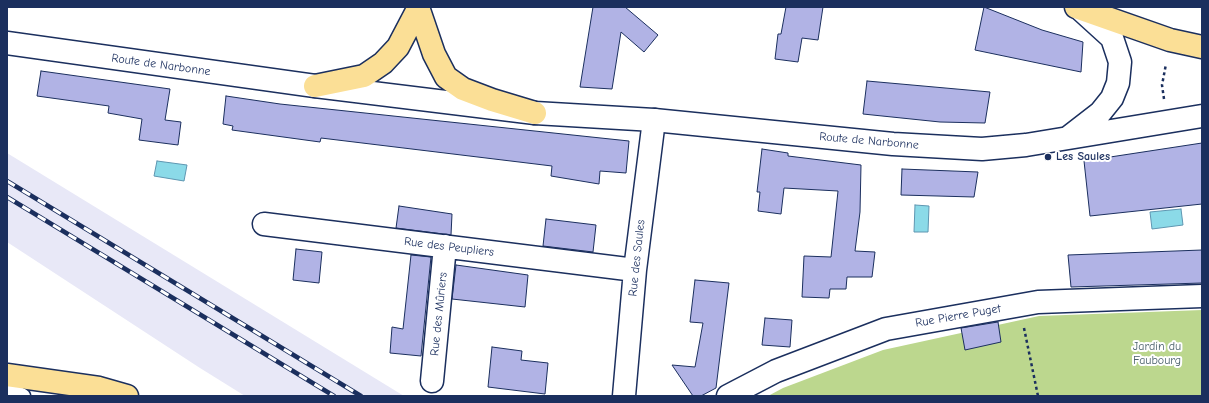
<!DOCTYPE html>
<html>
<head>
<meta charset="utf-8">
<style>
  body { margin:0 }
  #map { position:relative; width:1209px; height:403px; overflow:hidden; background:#fff; font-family:"Comic Neue",sans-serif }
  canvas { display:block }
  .frame { position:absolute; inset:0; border:8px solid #1b2f5e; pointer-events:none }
</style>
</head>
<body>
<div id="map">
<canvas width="1209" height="403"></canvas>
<div class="frame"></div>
</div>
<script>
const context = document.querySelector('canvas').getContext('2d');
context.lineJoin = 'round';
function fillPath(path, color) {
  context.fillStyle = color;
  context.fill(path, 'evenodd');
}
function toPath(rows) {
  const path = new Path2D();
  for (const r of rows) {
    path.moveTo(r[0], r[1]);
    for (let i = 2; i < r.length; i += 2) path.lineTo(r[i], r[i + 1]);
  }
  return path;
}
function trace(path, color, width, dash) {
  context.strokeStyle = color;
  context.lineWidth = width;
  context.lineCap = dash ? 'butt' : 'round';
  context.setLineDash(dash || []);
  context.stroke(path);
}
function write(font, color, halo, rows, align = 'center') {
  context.font = font + ' "Comic Neue",sans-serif';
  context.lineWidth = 4;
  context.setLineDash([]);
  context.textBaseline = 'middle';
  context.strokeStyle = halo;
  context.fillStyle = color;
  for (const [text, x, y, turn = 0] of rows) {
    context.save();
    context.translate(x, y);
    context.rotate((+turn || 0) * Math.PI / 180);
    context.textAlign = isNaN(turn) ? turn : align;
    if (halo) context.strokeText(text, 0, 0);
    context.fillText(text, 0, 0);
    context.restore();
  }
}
fillPath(toPath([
  [7,153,404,396,245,396,200,368,7,242]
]), '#e8e8f7');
fillPath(toPath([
  [1202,310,1202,396,768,396,783,388,883,350,1039,316]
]), '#bcd78e');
const water = toPath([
  [157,161,187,165,184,181,154,176,157,161],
  [915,205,929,206,928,232,914,232,915,205],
  [1181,209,1183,225,1152,229,1150,212,1181,209]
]);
fillPath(water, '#8bdae8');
trace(water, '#5e96b1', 1);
const building = toPath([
  [593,7,625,7,658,35,644,52,621,32,612,89,580,87,593,7],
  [786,7,823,7,818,40,802,38,798,62,775,59,778,34,781,34,786,7],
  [984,7,1042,30,1083,42,1081,72,975,50,984,7],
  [41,71,170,89,165,120,181,122,178,145,139,140,142,119,108,113,109,106,37,96,41,71],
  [867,81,990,92,985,123,940,122,863,114,867,81],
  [226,96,280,104,629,141,626,173,600,171,599,184,551,176,552,166,321,138,320,142,232,130,233,126,223,124,226,96],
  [1202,143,1202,204,1090,216,1084,161,1202,143],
  [762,149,788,153,788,156,861,165,860,212,855,251,875,252,872,277,847,277,846,289,830,289,829,298,802,297,804,256,831,257,838,191,784,188,781,214,758,211,760,192,757,192,762,149],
  [902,169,978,172,974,197,901,195,902,169],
  [399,206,452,214,451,235,396,228,399,206],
  [546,219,596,225,593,252,543,246,546,219],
  [296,249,322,252,319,283,293,280,296,249],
  [1202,250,1202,283,1071,287,1068,255,1202,250],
  [411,255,431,257,421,356,390,353,392,327,403,329,411,255],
  [456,265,528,275,525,307,452,299,456,265],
  [695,280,729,283,716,388,701,396,693,396,672,365,695,367,703,323,690,322,695,280],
  [765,318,792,320,790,347,762,345,765,318],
  [998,322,1001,342,965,350,961,328,998,322],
  [492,347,522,351,521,360,548,363,545,394,488,387,492,347]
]);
fillPath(building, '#b1b3e5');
trace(building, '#1b2f5e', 1);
const lane = toPath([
  [7,384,15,392,23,396]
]);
const street = toPath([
  [264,224,635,270],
  [432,381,445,246],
  [624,396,635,270,654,120],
  [728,396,776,371,886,329,1038,302,1202,296]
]);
const secondary = toPath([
  [7,43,315,86,535,113,654,120,893,144,982,149,1026,145,1202,116],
  [1069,137,1100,113,1112,98,1118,83,1120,62,1112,38,1079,8]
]);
const primary = toPath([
  [1076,7,1170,40,1202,47],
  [419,10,434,54,446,77,463,89,492,100,535,113],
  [315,86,364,76,383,63,398,47,419,7],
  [7,375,99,388,127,396]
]);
trace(lane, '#1b2f5e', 17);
trace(street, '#1b2f5e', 25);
trace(secondary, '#1b2f5e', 25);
trace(primary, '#1b2f5e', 25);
trace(toPath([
  [1164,99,1162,85,1166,64],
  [1024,328,1038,396]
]), '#1b2f5e', 2.5, [3, 3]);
trace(lane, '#fff', 14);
trace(street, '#fff', 22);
trace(secondary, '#fff', 22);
trace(primary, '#fbdf96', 22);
const rail = toPath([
  [7,181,361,396],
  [7,197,334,396]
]);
trace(rail, '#1b2f5e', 4.5);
trace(rail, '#fff', 3, [9]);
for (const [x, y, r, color] of [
  [1048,157,4,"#1b2f5e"]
]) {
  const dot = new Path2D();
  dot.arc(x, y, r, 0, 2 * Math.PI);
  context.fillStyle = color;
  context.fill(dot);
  trace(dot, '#fff', 1.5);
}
write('12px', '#1b2f5e', '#fff', [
  ["Route de Narbonne",161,65,8],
  ["Route de Narbonne",869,141,5],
  ["Rue des Peupliers",449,247,7],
  ["Rue des Saules",637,258,-84],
  ["Rue des Mûriers",439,314,-84],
  ["Rue Pierre Puget",958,316,-10]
]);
write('bold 12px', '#1b2f5e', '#fff', [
  ["Les Saules",1056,157]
], 'left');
write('12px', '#4b616c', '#fff', [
  ["Jardin du",1157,347],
  ["Faubourg",1157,361]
]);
</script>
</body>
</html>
